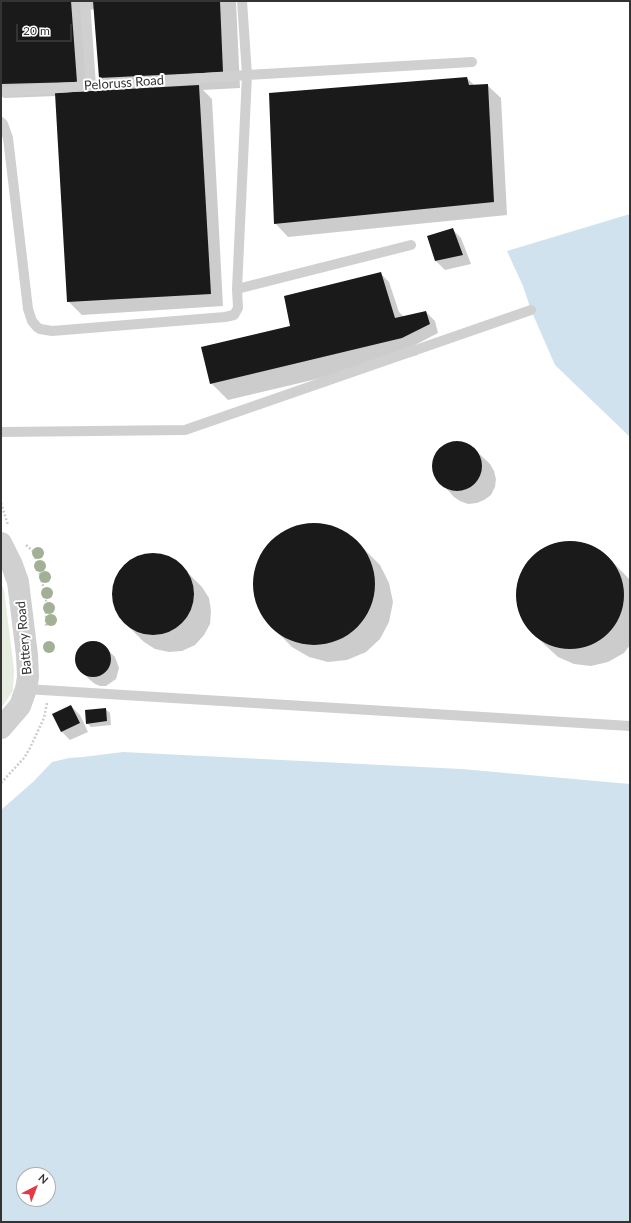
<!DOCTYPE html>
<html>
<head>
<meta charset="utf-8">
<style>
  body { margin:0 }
  #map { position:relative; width:631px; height:1223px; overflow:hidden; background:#fff; font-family:Lato,sans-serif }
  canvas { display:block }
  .frame { position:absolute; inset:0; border:2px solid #333; pointer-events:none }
  .north { position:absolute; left:16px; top:1167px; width:40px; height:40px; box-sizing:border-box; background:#fff; border:1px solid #adadad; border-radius:50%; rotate:42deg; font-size:11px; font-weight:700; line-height:16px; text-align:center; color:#333 }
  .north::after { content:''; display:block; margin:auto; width:14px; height:18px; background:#e63946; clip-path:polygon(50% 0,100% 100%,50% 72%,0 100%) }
  .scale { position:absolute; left:16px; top:24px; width:56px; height:18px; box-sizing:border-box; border:2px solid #333; border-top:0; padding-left:5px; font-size:12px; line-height:14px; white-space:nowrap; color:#333; -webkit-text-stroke:3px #fff; paint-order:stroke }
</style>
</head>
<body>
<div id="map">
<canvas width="631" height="1223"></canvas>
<div class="frame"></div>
<div class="north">N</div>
<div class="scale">20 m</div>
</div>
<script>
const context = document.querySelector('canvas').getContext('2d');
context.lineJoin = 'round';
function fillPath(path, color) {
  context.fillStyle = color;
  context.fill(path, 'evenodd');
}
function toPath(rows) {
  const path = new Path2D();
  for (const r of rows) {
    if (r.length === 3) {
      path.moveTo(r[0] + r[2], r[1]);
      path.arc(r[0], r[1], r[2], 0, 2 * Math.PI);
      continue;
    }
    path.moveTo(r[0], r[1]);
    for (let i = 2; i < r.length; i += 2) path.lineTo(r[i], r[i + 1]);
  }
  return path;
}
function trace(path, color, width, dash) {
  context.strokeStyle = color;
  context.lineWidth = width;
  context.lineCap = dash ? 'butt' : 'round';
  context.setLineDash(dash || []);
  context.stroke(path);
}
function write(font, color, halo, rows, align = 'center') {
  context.font = font + ' Lato,sans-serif';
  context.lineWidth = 4;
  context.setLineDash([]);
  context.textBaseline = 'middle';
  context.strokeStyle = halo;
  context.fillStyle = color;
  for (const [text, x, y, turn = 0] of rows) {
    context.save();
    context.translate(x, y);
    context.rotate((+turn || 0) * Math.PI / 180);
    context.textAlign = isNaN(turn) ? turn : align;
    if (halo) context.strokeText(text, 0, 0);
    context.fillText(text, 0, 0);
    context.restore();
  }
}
fillPath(toPath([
  [1,583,4,590,14,670,13,691,1,708]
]), '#e6ecdf');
fillPath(toPath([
  [630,214,630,437,555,365,531,310,523,286,507,251],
  [123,752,461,769,630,784,630,1222,1,1222,1,810,34,781,52,762,69,758,83,757],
  [24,1175,48,1175,48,1199,24,1199]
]), '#cfe2ee');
fillPath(toPath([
  [1,1,236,1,240,88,203,90,212,99,223,306,82,315,68,301,56,96,4,98,1,95],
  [94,9,100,77,113,91,90,92,83,12],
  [467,78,475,86,487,85,501,98,507,215,288,237,275,223],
  [452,229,461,238,471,264,445,270,436,261],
  [380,273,389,282,399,312,404,317,426,312,435,321,438,333,415,345,418,355,228,400,211,383,292,326],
  [454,441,462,442,470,445,490,464,494,471,496,479,495,487,491,495,484,500,477,503,468,504,460,501,454,497,436,477,433,469,433,461,436,454,440,448,447,444],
  [309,524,329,525,348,533,380,565,389,583,393,602,389,622,380,639,366,652,347,660,328,662,309,657,292,647,274,629,262,614,255,595,254,575,260,556,273,540,290,528],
  [573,541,591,545,606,555,630,580,630,645,624,653,608,662,591,666,574,664,558,657,545,645,528,628,519,612,517,595,519,578,527,562,540,550,555,543],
  [150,554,163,555,175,560,202,587,209,598,211,611,210,624,204,635,195,645,182,651,169,652,155,649,144,642,126,624,118,613,114,600,114,587,118,574,127,564,137,557],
  [91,643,96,643,106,648,115,657,119,668,116,679,106,686,100,686,95,684,90,680,81,671,76,661,78,651,81,647],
  [71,706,80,715,88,732,70,740,61,731],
  [105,709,110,713,111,725,91,727,87,723]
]), '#0003');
fillPath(toPath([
  [1,1,71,1,77,82,1,84],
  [93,1,220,1,223,72,99,78],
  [467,77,469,85,488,84,494,202,274,224,269,93],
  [199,85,211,294,67,302,55,93],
  [453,228,463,255,435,261,427,236],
  [381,272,395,318,426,311,430,324,402,338,210,384,201,347,290,326,284,296],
  [457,466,25],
  [314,584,61],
  [570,595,54],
  [153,594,41],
  [93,659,18],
  [71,705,80,723,61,732,52,714],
  [106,708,107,721,86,724,85,710]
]), '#1a1a1a');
trace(toPath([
  [1,503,8,525],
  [26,545,34,552,46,597,46,626],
  [1,783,24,758,29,750,44,718,47,703]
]), '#cdcdcd', 2.5, [2, 2]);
trace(toPath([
  [85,1,91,85],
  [1,92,247,75,472,62],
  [1,122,3,124,8,138,28,309,32,321,37,327,40,329,52,331,225,317,234,315,238,308,237,289,247,75,242,1],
  [237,289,411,245],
  [1,432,185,430,531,310],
  [26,689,630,726]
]), '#d0d0d0', 10);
trace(toPath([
  [1,543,12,565,18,582,27,655,28,677,26,689,20,706,1,728]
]), '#d0d0d0', 22);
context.fillStyle = '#a2b095';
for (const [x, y] of [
  [38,553],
  [40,566],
  [45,577],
  [47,593],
  [49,608],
  [51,620],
  [49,647]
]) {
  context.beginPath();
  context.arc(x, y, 6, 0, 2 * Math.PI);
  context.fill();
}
write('13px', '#333', '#fff', [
  ["Peloruss Road",124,83,-4],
  ["Battery Road",24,638,-95]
]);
</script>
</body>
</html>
